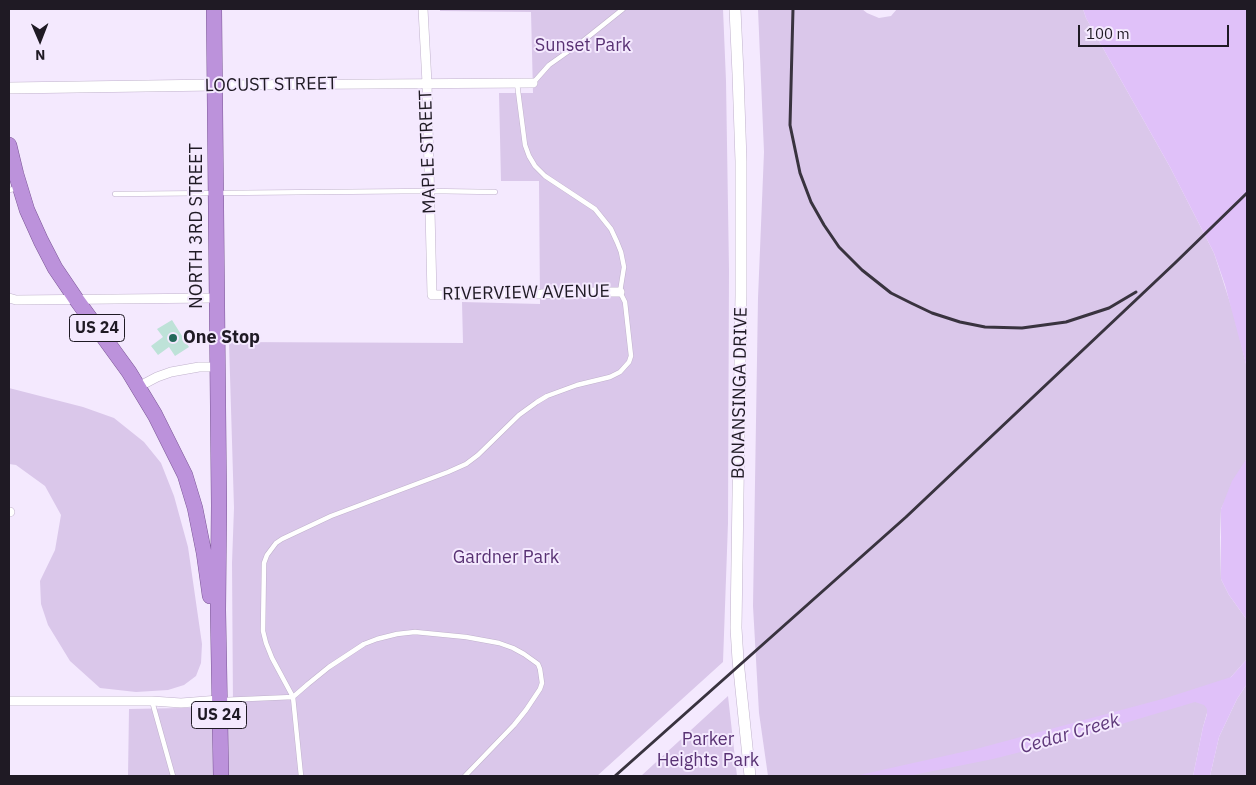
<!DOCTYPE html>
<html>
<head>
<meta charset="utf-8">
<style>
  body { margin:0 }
  #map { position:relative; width:1256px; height:785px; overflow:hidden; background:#f4e9fe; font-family:"IBM Plex Sans",sans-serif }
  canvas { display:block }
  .frame { position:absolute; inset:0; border:10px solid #1f1a24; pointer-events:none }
  .north { position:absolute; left:15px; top:15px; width:50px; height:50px; -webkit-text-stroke:4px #f4e9fe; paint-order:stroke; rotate:179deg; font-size:14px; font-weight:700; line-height:20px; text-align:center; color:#1f1a24 }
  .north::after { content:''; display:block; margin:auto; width:18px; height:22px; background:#1f1a24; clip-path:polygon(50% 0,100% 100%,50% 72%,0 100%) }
  .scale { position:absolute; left:1078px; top:25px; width:151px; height:22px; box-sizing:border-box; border:2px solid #1f1a24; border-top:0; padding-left:6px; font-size:15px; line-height:18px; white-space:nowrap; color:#1f1a24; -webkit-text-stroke:4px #f4e9fe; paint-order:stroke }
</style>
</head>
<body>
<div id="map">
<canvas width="1256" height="785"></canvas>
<div class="frame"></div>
<div class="north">N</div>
<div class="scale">100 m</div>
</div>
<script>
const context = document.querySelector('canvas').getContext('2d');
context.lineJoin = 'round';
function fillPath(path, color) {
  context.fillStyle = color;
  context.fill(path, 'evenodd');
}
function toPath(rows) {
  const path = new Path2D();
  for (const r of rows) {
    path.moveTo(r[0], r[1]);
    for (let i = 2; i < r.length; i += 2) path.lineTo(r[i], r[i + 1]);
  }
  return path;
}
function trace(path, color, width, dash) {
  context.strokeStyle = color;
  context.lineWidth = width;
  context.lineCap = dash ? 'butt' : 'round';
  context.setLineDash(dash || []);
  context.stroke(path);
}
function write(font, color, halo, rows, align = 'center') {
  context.font = font + ' "IBM Plex Sans",sans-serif';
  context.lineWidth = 4;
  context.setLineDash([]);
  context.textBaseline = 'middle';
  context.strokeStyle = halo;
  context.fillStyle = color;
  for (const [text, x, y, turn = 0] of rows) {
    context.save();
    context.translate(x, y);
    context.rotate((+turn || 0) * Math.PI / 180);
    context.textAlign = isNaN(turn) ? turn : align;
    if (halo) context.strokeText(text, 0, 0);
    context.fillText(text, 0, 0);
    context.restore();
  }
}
fillPath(toPath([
  [440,9,723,9,726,81,729,270,728,523,723,662,597,776,128,776,129,709,233,707,232,563,234,508,229,342,463,343,462,302,540,304,539,181,501,181,499,93,533,93,531,12,440,11],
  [758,9,862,9,867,13,879,18,891,16,897,9,1083,9,1086,18,1170,167,1214,253,1235,318,1247,368,1247,458,1221,509,1220,537,1221,579,1229,595,1247,620,1247,659,1231,677,1213,692,1203,727,1193,776,768,776,759,713,753,606,758,298,764,152],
  [9,388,83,407,114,418,144,442,161,463,174,496,188,547,202,644,201,663,196,676,184,685,168,690,136,692,100,688,70,661,48,625,41,604,40,581,55,550,61,515,45,486,16,465,9,464],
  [1247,684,1247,776,1210,776,1219,737,1237,699],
  [728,696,737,776,641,776]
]), '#dac7ea');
fillPath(toPath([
  [1083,9,1247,9,1247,368,1225,285,1214,253,1170,167,1086,18],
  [1247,458,1247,620,1229,595,1221,579,1221,509,1232,481],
  [1247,659,1247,684,1237,699,1219,737,1210,776,1193,776,1203,727,1207,714,1207,709,1204,705,1195,702,1068,740,993,759,908,776,855,776,976,749,1166,698,1231,677]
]), '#e0c1f9');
fillPath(toPath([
  [172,320,189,347,175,356,169,347,158,355,151,346,163,337,157,329]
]), '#bee2d8');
const service = toPath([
  [533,83,549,65,583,41,623,9],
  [9,190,19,188],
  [115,194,429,191,495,192],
  [223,700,293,697,272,658,266,643,263,631,264,563,267,555,276,543,282,539,331,516,448,472,466,464,478,455,519,415,537,402,547,396,577,385,610,377,620,372,629,362,631,356,625,302,620,292,624,267,621,252,617,242,611,229,595,209,545,176,535,166,529,156,525,145,517,83],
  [152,701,173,776],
  [301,776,293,697,308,684,329,667,364,644,377,639,397,634,415,632,466,637,499,643,513,648,524,654,538,664,540,669,542,683,540,689,526,710,514,725,465,776]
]);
const minor = toPath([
  [423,9,427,83,432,295,541,294,578,292,620,292],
  [216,85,533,83],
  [9,298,16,300,216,298],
  [138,387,157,377,171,372,199,367,217,367],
  [9,512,10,512],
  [9,701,152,701,181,703,219,700]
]);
const tertiary = toPath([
  [735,9,738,74,741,161,741,295,736,628,738,660,750,776],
  [9,88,216,85]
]);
const trunk = toPath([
  [214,9,219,505,218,610,221,776],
  [9,145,16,174,27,210,41,241,55,268,76,299,129,372,155,415,185,475,195,508,204,553,210,596]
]);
trace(service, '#c0b2cc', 5.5);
trace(minor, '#c0b2cc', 10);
trace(tertiary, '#c0b2cc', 12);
trace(trunk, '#7a5695', 16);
trace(service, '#fff', 4.5);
trace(minor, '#fff', 9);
trace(tertiary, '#fff', 11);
trace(trunk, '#bc92db', 15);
trace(toPath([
  [793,9,790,125,800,173,811,202,824,225,839,247,862,270,891,293,911,303,932,313,960,322,985,327,1022,328,1066,322,1109,308,1136,292],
  [615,776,906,517,1175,263,1247,193]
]), '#39333f', 3);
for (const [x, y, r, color] of [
  [173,338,5,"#24685a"]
]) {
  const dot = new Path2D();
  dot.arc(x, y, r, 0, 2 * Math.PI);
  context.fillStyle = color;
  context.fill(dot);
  trace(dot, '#f4e9fe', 2);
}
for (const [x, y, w] of [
  [97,328,55],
  [219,715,55]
]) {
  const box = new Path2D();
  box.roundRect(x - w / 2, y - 13.5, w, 27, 4);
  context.fillStyle = '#f4e9fe';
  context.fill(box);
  trace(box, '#1f1a24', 1);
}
write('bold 16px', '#1f1a24', null, [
  ["US 24",97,328],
  ["US 24",219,715]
]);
write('18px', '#583173', '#f4e9fe', [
  ["Sunset Park",583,46],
  ["Gardner Park",506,558],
  ["Parker",708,740],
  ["Heights Park",708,761]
]);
write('18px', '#1f1a24', '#f4e9fe', [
  ["LOCUST STREET",271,85,-1],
  ["MAPLE STREET",428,152,-92],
  ["NORTH 3RD STREET",197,226,-90],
  ["RIVERVIEW AVENUE",526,293,-1],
  ["BONANSINGA DRIVE",740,393,-89]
]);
write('bold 18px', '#1f1a24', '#f4e9fe', [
  ["One Stop",183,338]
], 'left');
write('italic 19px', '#5e387a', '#f4e9fe', [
  ["Cedar Creek",1070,734,-16]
]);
</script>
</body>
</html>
